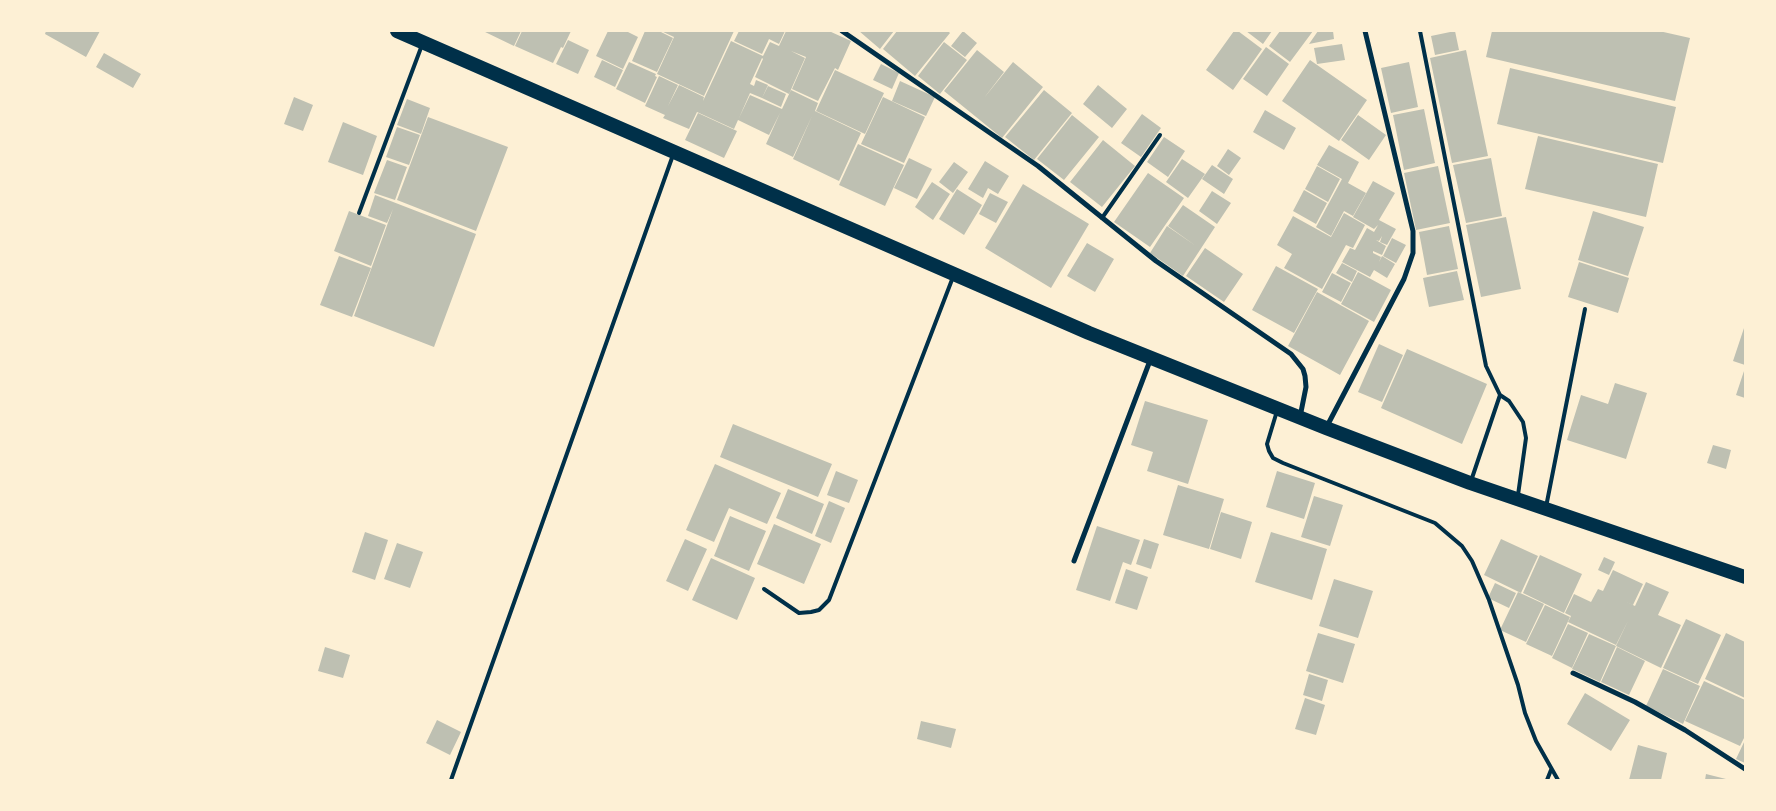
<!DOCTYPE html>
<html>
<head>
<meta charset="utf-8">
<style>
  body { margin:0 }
  #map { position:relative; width:1776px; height:811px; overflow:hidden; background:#fdf0d5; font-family:Inter,sans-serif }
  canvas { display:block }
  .frame { position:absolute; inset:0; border:32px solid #fdf0d5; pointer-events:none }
</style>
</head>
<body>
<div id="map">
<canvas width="1776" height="811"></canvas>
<div class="frame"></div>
</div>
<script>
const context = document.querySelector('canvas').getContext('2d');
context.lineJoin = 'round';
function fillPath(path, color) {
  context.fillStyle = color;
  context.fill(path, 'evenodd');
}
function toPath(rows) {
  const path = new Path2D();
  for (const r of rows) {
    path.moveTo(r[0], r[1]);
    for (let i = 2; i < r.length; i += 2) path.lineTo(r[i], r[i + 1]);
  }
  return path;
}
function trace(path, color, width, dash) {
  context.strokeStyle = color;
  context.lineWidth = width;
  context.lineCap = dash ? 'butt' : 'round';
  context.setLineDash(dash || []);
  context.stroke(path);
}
fillPath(toPath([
  [46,31,100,31,86,57,45,34],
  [483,31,521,31,514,46],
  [522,31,571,31,563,48,561,47,553,63,515,46],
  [608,31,626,31,638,37,623,69,596,56],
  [645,31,659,31,673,38,657,72,632,61],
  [661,31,734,31,704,96,657,74,674,37],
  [739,31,785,31,779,44,769,39,762,54,734,41],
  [786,31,829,31,851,41,838,70,835,68,818,101,792,89,806,57,791,51,805,58,789,94,755,77,763,59,762,58,750,84,754,86,756,80,768,85,762,98,750,93,739,118,750,95,782,109,791,90,818,103,815,111,861,133,839,181,793,159,812,116,793,157,766,144,780,113,769,135,738,120,734,129,697,112,689,129,663,118,665,115,645,106,659,76,678,85,668,106,679,85,704,97,703,101,731,41,763,56,770,42,779,46],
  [859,31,894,31,880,49],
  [897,31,948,31,950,33,915,76,883,49],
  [963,31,977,43,965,57,951,46],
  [1234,31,1238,31,1262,49,1233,90,1206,70],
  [1246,31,1272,31,1263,44],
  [1280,31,1313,31,1290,62,1269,46],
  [1318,31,1333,31,1334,39,1309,44],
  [1455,31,1459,50,1435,55,1431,36],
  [1492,31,1659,31,1690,38,1675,101,1486,57],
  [568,40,589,50,578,74,556,64],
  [944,42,967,60,940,94,918,76],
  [1342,44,1345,60,1317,64,1314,48],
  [1266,47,1289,64,1267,96,1243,79],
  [977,50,1004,72,984,98,1013,62,1043,87,1002,138,944,91],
  [1466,50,1488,156,1452,163,1430,58],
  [104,53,141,74,133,88,96,67],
  [602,60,623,70,615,87,594,77],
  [1310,60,1367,100,1339,141,1282,101],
  [629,62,656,74,655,76,657,77,645,103,616,89],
  [1409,62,1418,107,1391,113,1381,68],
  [881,64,899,73,892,89,873,80],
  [1510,68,1676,107,1663,163,1497,124],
  [835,70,884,93,865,134,816,111],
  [900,81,935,97,926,116,892,101],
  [1098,85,1127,109,1112,128,1083,104],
  [768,86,786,94,781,107,762,98],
  [1044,90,1072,113,1034,160,1005,137],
  [294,97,313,105,303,131,284,124],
  [883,97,925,117,904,163,861,144],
  [407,99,430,108,421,134,397,125],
  [1424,109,1435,163,1404,170,1393,115],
  [1265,110,1296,128,1284,150,1253,132],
  [698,113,737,131,724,158,685,140],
  [1142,114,1161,128,1141,157,1121,143],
  [1072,115,1099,137,1064,180,1037,159],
  [1358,115,1386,135,1369,160,1341,140],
  [428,117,508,147,476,231,397,200],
  [343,122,377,136,363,175,328,162],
  [397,127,420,135,409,165,386,157],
  [1538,136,1658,164,1646,217,1525,189],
  [1164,137,1185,151,1168,177,1147,162],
  [1103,140,1135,166,1102,207,1070,182],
  [858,144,904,165,885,206,839,185],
  [1329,145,1359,162,1348,183,1366,193,1353,216,1344,211,1331,236,1316,227,1342,179,1317,165],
  [1228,149,1241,158,1229,175,1217,166],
  [909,158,932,169,917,199,894,188],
  [1491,158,1502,216,1466,223,1453,165],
  [1182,159,1205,174,1188,198,1166,182],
  [387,160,407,167,395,200,374,193],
  [985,161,1009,176,998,194,988,188,983,198,968,189],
  [954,162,968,172,953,193,939,182],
  [1212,165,1233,179,1224,194,1202,179],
  [1317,166,1340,179,1328,202,1305,189],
  [1438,166,1450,223,1416,230,1404,173],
  [1148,173,1184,198,1150,247,1114,222],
  [1373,181,1395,193,1379,220,1396,229,1387,245,1380,242,1382,236,1379,241,1376,240,1386,246,1382,255,1373,251,1373,253,1381,257,1379,262,1382,256,1395,264,1387,278,1374,270,1370,277,1342,262,1350,248,1355,250,1367,228,1374,232,1378,225,1374,229,1353,217],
  [932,182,950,194,933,220,915,207],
  [1023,184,1089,224,1051,288,985,248],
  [957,189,982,205,964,235,939,219],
  [1304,190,1327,203,1316,224,1293,211],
  [1212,191,1231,203,1217,224,1199,211],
  [990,193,1008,202,996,223,979,214],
  [375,195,476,234,434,347,354,316,393,209,387,223,368,216],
  [1183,205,1215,227,1183,276,1150,253,1167,226,1196,246,1168,226],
  [349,211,386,225,371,266,334,251],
  [1593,211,1644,227,1628,276,1578,260],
  [1344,213,1365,225,1353,248,1346,245,1322,289,1284,268,1292,254,1277,245,1293,216,1331,237],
  [1506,217,1521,289,1481,297,1466,225],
  [1449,226,1458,269,1427,275,1419,232],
  [1392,238,1406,245,1396,263,1383,256],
  [1087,243,1114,259,1095,292,1067,276],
  [1205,248,1243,274,1224,302,1186,276],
  [339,256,371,268,352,317,320,305],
  [1579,262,1629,278,1618,313,1568,297],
  [1342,263,1357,271,1352,282,1336,273],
  [1276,266,1318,289,1294,333,1252,310],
  [1457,271,1464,300,1429,307,1423,278],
  [1358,272,1391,290,1374,322,1341,304],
  [1332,273,1351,283,1341,302,1322,292],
  [1317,292,1369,321,1340,375,1288,346],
  [1745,325,1745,365,1733,361],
  [1379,344,1403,355,1382,402,1358,392],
  [1407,349,1487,384,1462,444,1381,408],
  [1745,368,1745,398,1736,395],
  [1615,383,1647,393,1626,459,1567,440,1581,395,1608,404],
  [1145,401,1208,420,1188,484,1147,471,1153,452,1131,445],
  [733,424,832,464,818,497,720,457],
  [1713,445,1731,450,1726,469,1707,463],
  [715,464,781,493,767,524,729,508,714,542,686,530],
  [836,471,858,480,849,503,827,495],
  [1277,471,1315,483,1304,519,1266,507],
  [1178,485,1224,499,1209,549,1163,535],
  [788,489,824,504,812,534,776,518],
  [1314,496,1343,505,1330,546,1301,537],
  [829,501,845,508,831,543,815,536],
  [1221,512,1252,522,1241,559,1210,549],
  [730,516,766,531,749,571,714,556],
  [774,524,821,544,804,584,757,564],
  [1097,526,1140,540,1131,565,1123,562,1110,601,1076,590],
  [365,532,388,540,375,580,352,572],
  [1271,532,1327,549,1312,600,1255,582],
  [685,539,707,549,688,591,666,581],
  [1144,539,1159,544,1151,569,1136,564],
  [1501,539,1538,556,1521,593,1484,575],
  [397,543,423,552,410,588,384,579],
  [1540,555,1582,574,1564,613,1523,593],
  [1604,557,1615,562,1609,575,1598,570],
  [711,558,755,578,737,620,692,600],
  [1126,569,1148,577,1137,610,1115,603],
  [1613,570,1643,584,1633,605,1618,598,1635,606,1646,582,1669,592,1658,615,1681,625,1661,668,1616,646,1628,621,1616,645,1568,622,1571,616,1565,613,1574,594,1591,602,1598,589,1603,591],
  [1334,579,1373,591,1358,638,1319,626],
  [1495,583,1516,593,1509,608,1488,598],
  [1518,592,1544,604,1526,642,1500,630],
  [1545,605,1570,617,1552,656,1526,644],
  [1686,619,1721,635,1698,684,1663,668],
  [1568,624,1588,633,1572,668,1552,658],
  [1318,633,1355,644,1343,683,1306,671],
  [1726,633,1745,642,1745,698,1705,679],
  [1589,634,1616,646,1600,682,1572,669],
  [325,647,350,655,343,678,318,671],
  [1617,647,1645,661,1629,695,1601,682],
  [1663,669,1700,686,1683,724,1646,706],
  [1309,674,1328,680,1322,701,1303,695],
  [1704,681,1745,700,1745,736,1740,746,1685,721],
  [1585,693,1630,720,1611,751,1567,724],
  [1305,698,1325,705,1316,735,1295,729],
  [437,720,461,732,450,755,426,743],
  [921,721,956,729,951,748,917,739],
  [1745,740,1745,763,1736,759],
  [1638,745,1667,753,1661,780,1629,780],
  [1706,774,1726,779,1726,780,1705,780]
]), '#bec0b2');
trace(toPath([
  [1420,31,1486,366,1500,395,1471,481],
  [359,213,422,45],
  [1102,218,1160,135],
  [1500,395,1509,401,1523,422,1526,438,1518,495],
  [1277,411,1267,444,1269,451,1273,458,1283,463,1435,523,1462,546,1472,561,1489,600,1518,685,1525,713,1536,741,1558,780],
  [1546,507,1585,309],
  [764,589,799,613,811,612,819,610,829,600,953,277],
  [451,780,673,155],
  [1547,780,1551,770]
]), '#003049', 4);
trace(toPath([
  [842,31,1038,166,1156,261,1291,354,1303,369,1305,376,1306,387,1300,417],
  [1326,428,1404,279,1413,253,1413,231,1365,31],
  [1074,561,1151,358],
  [1573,673,1635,702,1685,730,1745,769]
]), '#003049', 5);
trace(toPath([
  [397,31,1089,333,1326,428,1470,483,1745,577]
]), '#003049', 14);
</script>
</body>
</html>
